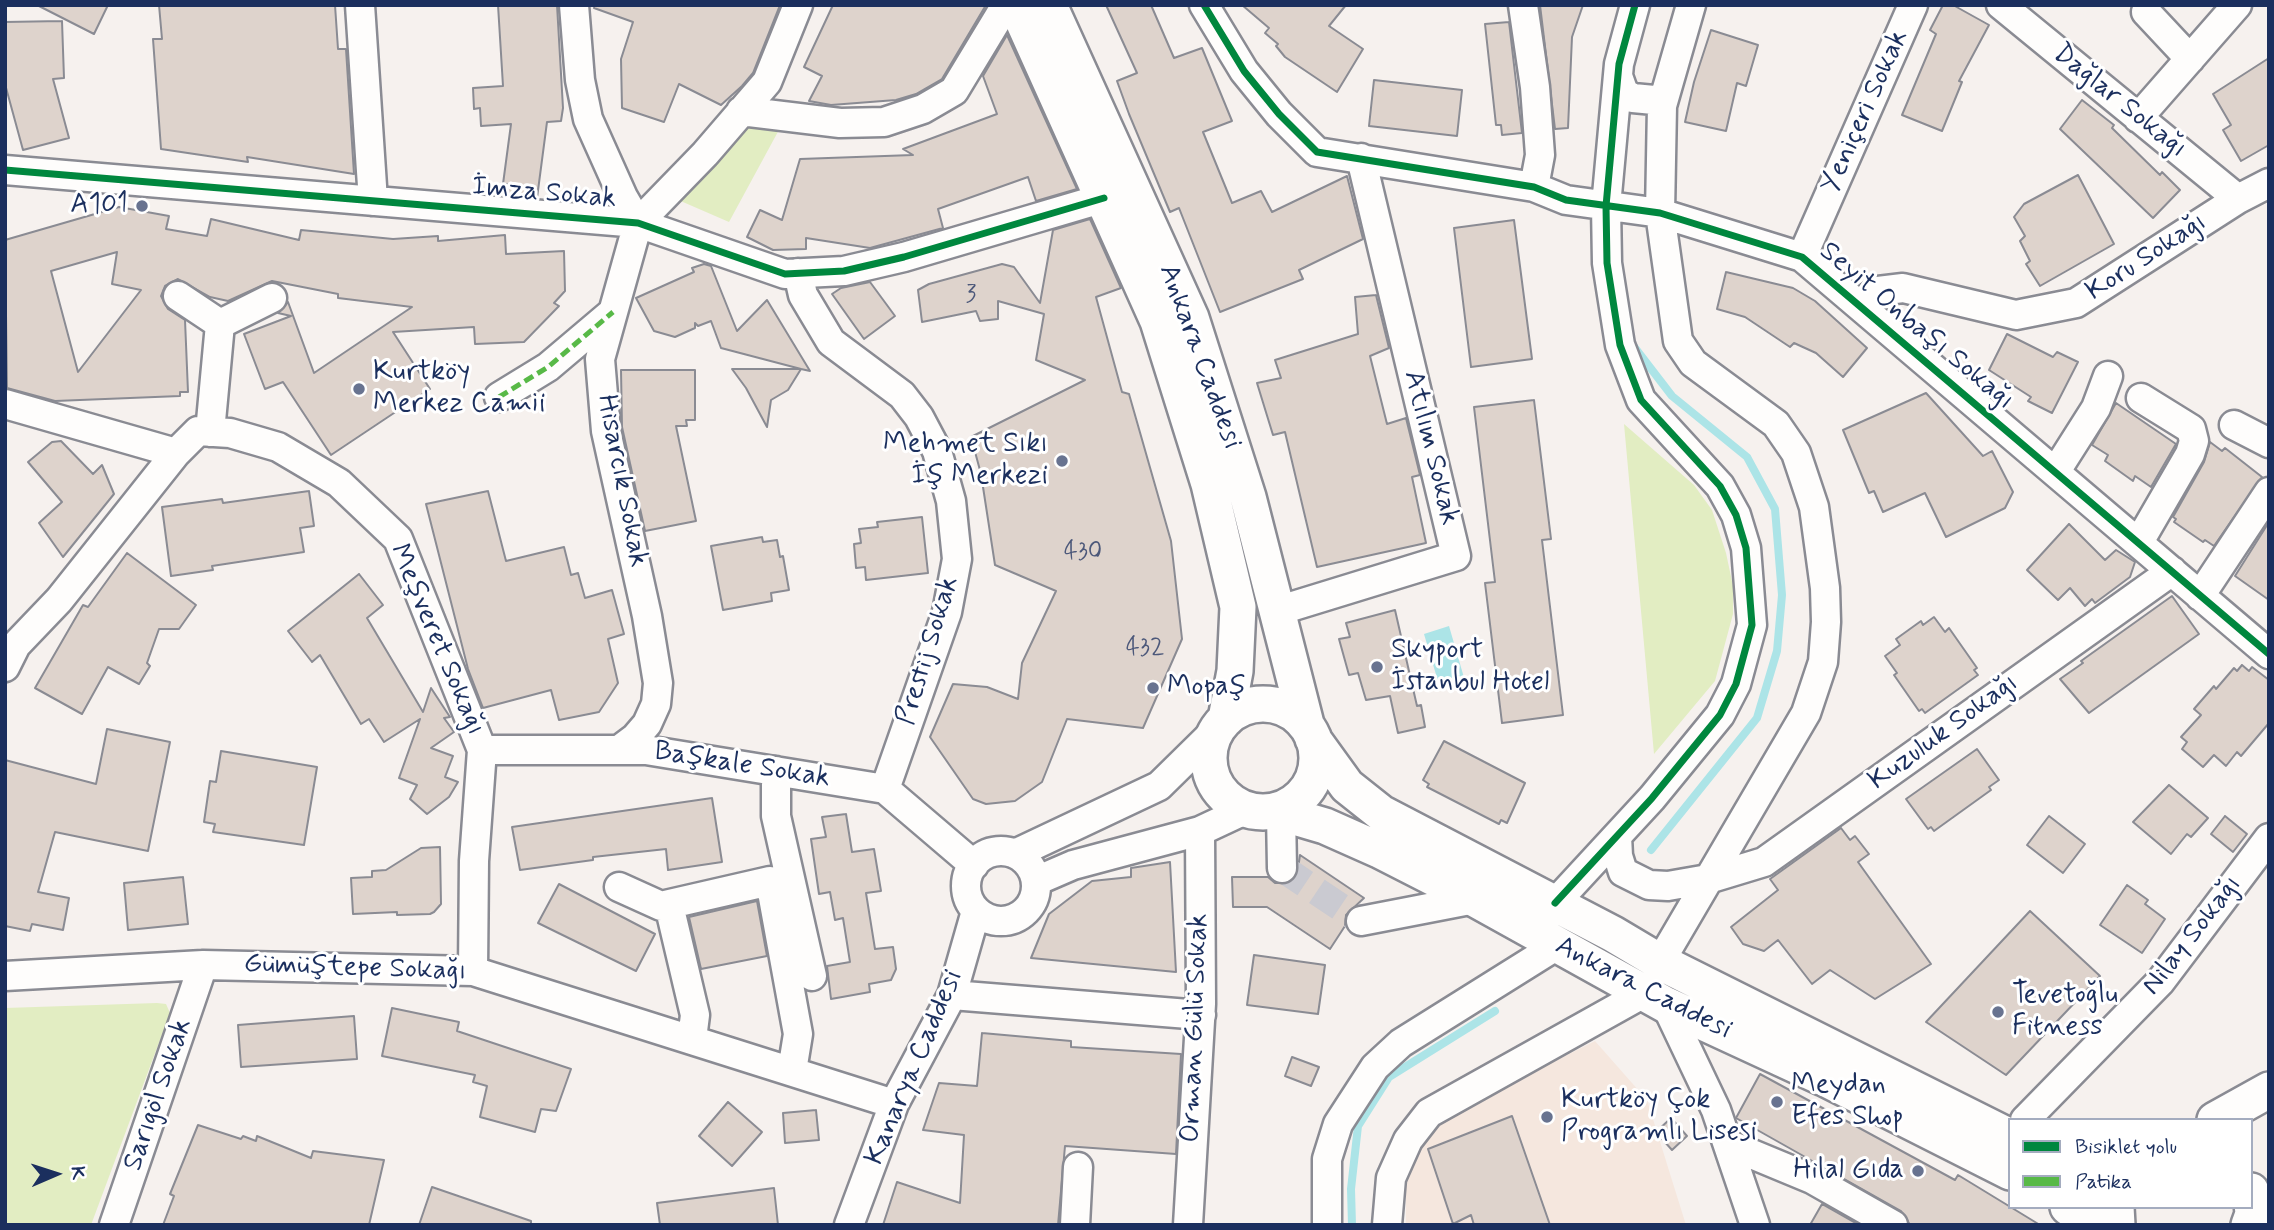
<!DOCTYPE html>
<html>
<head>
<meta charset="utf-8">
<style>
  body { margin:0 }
  #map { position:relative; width:2274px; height:1230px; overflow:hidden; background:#f6f1ee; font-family:Mynerve,sans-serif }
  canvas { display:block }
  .frame { position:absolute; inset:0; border:7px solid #1b2f5e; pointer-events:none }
  .legend { position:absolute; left:2008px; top:1118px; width:245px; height:91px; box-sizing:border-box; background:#fff; border:2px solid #a4acbf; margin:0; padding:9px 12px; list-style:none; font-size:21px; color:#1b2f5e }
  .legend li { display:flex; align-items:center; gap:14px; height:35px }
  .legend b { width:35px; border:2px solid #a4acbf }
  .north { position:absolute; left:21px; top:1139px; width:70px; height:70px; -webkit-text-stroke:5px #fff; paint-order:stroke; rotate:87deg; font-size:19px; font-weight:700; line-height:28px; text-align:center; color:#1b2f5e }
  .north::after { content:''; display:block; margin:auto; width:24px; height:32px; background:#1b2f5e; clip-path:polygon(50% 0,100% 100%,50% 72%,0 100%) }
</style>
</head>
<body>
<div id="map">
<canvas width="2274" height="1230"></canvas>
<div class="frame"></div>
<ul class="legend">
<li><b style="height:9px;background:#00873e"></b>Bisiklet yolu</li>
<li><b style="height:9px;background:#58b947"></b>Patika</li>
</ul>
<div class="north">K</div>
</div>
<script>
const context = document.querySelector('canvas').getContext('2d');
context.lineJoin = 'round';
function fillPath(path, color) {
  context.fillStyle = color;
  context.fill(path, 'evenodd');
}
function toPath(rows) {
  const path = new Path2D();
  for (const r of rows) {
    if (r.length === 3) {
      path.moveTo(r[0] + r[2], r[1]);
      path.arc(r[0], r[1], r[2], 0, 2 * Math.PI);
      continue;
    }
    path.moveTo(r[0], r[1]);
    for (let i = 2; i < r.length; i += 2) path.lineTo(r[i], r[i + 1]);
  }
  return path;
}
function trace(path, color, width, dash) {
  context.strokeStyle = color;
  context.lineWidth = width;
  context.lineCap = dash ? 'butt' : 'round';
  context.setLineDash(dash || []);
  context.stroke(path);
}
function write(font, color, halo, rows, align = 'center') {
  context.font = font + ' Mynerve,sans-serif';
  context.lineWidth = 6;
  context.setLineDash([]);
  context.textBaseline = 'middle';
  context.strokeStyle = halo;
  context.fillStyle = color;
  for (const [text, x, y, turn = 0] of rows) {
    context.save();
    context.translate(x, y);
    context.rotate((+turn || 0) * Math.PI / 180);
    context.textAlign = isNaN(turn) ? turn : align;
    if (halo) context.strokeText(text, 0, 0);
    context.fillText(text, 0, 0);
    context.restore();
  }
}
fillPath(toPath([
  [1595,1041,1647,1100,1686,1225,1406,1225,1406,1135]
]), '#f5e7de');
fillPath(toPath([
  [739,118,780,128,729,222,676,199],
  [1624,424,1694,485,1712,510,1726,553,1733,586,1733,614,1715,681,1654,754],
  [157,1003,166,1004,170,1013,91,1225,5,1225,5,1008]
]), '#e2edc2');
fillPath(toPath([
  [1449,626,1465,681,1440,688,1424,634]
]), '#ace4e7');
trace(toPath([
  [1632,344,1672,396,1747,457,1775,509,1782,595,1777,651,1757,718,1651,850],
  [1352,1225,1351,1189,1358,1126,1389,1077,1495,1011]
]), '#ace4e7', 8);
const building = toPath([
  [37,5,108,5,94,34,37,5],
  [159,5,335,5,338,49,346,49,354,174,247,157,248,162,161,149,153,39,162,39,159,5],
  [498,5,557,5,563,108,561,121,547,122,537,198,507,195,508,184,503,184,511,124,481,126,480,108,474,109,473,88,503,86,498,5],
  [595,5,780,5,753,73,742,86,721,105,679,84,664,122,622,108,621,59,633,22,594,8,595,5],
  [833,5,986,5,942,79,916,94,896,100,831,105,809,101,822,76,804,67,833,5],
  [1106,5,1151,5,1174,58,1202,48,1232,121,1203,132,1232,203,1261,191,1272,212,1347,176,1363,239,1299,270,1303,279,1220,312,1179,208,1170,212,1129,114,1117,81,1137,73,1106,5],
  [1242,5,1346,5,1329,26,1363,49,1337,92,1285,57,1276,46,1278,44,1265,33,1269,28,1242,5],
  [1540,5,1583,5,1572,37,1568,128,1555,129,1540,5],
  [1943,5,1953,5,1989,25,1959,81,1962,82,1942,131,1902,115,1936,34,1930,30,1943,5],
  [62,21,64,78,53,79,69,138,23,150,5,84,5,22,62,21],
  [1509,22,1522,133,1502,135,1501,125,1496,125,1485,24,1509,22],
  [1711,30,1758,45,1746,86,1737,83,1726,131,1685,122,1694,82,1711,30],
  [1007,35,1077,189,1036,201,1028,177,938,209,943,228,870,248,806,238,806,249,773,250,747,237,760,210,782,220,800,159,913,155,903,149,997,114,983,76,1007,35],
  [2269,58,2269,145,2241,161,2223,130,2231,125,2213,94,2269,58],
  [1374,80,1462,90,1457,136,1369,126,1374,80],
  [2082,100,2114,125,2112,128,2160,175,2162,172,2180,190,2153,218,2060,129,2082,100],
  [2078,175,2114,244,2040,286,2026,264,2030,261,2020,241,2025,236,2014,217,2024,204,2078,175],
  [119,207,169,216,166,229,207,236,211,219,299,240,301,230,393,239,438,236,438,241,505,235,506,254,564,251,565,291,554,303,559,306,524,342,475,344,474,327,393,332,430,389,331,455,283,382,265,389,244,334,291,316,278,313,288,302,314,373,412,307,338,298,338,294,272,281,228,301,210,297,178,279,165,286,161,296,168,309,185,320,188,392,180,392,180,396,55,401,7,388,5,240,119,207],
  [117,252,112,284,141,290,78,372,51,271,117,252],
  [1090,219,1121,288,1096,297,1122,392,1129,394,1171,541,1182,639,1143,728,1067,719,1042,782,1015,801,986,804,973,799,930,737,953,684,987,687,1018,699,1022,663,1056,591,995,565,981,474,971,437,1085,380,1036,360,1044,314,998,301,998,319,980,321,976,311,922,322,918,290,929,284,1002,264,1014,267,1040,303,1053,230,1090,219],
  [1514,220,1532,359,1471,367,1454,228,1514,220],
  [704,264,711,266,737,331,767,300,810,371,801,369,788,390,771,400,767,427,746,388,732,369,801,369,721,348,711,321,698,326,695,323,695,328,675,337,654,331,636,298,694,272,692,268,704,264],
  [1726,272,1793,288,1815,301,1867,348,1843,377,1816,353,1794,343,1790,347,1745,317,1717,309,1726,272],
  [870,282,895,316,864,339,832,294,841,288,870,282],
  [1376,295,1389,348,1370,356,1387,424,1406,418,1420,475,1412,477,1426,543,1317,567,1285,432,1273,435,1257,383,1281,378,1275,360,1358,334,1355,297,1376,295],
  [2007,334,2053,357,2057,352,2078,362,2052,413,2028,401,2031,397,1989,370,2007,334],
  [621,370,695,370,695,420,686,420,687,426,676,426,696,521,645,531,622,427,621,370],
  [1926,393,1983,456,1992,451,2013,492,2005,508,1946,537,1925,493,1883,512,1874,491,1869,493,1843,430,1926,393],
  [1534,400,1551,539,1542,540,1563,715,1502,723,1485,583,1495,582,1474,407,1534,400],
  [2116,403,2176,444,2151,487,2135,476,2133,481,2105,461,2108,455,2092,445,2116,403],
  [61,441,93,474,102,465,114,494,63,557,39,523,62,502,28,462,52,442,61,441],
  [2210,442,2222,451,2225,448,2262,477,2214,546,2205,540,2203,542,2174,522,2176,519,2173,517,2204,462,2210,442],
  [309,491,314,526,300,528,304,552,212,566,213,570,171,576,162,507,222,499,223,503,309,491],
  [488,491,506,561,564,547,571,575,578,573,585,598,612,590,624,634,608,639,618,683,599,712,559,720,551,690,483,708,468,669,426,504,488,491],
  [922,517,928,573,866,580,865,567,856,568,854,544,861,543,859,529,878,527,877,522,922,517],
  [2269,522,2269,600,2235,576,2269,522],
  [2069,524,2105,560,2116,550,2135,562,2130,577,2095,603,2092,599,2085,606,2070,588,2058,600,2027,570,2069,524],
  [762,537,763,542,777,540,780,557,783,556,789,590,771,593,772,601,723,610,711,546,762,537],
  [127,553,196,605,179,629,159,629,147,663,150,666,139,684,108,667,82,714,35,688,83,605,88,607,127,553],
  [359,574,383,605,367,618,423,712,431,688,450,717,444,718,454,732,431,748,453,756,445,777,458,782,449,797,427,814,410,799,417,785,399,778,420,719,384,742,369,719,361,724,320,655,312,662,288,631,359,574],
  [2172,596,2199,634,2089,713,2060,679,2083,663,2081,661,2172,596],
  [1395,610,1417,706,1421,705,1425,727,1398,733,1390,696,1366,700,1358,673,1349,675,1339,639,1350,637,1346,623,1395,610],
  [1934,617,1945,632,1949,628,1977,668,1974,670,1978,675,1925,713,1922,709,1919,711,1894,675,1897,673,1885,656,1900,645,1896,639,1921,621,1923,625,1934,617],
  [2242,665,2249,671,2252,667,2269,680,2269,723,2241,756,2237,752,2226,766,2214,755,2203,767,2182,749,2187,742,2181,737,2201,715,2194,709,2214,686,2216,689,2234,668,2237,671,2242,665],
  [107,729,170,742,148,851,55,832,38,892,69,898,63,930,32,924,30,931,5,926,5,760,96,784,107,729],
  [1444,741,1525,783,1507,823,1501,820,1499,824,1427,787,1429,784,1423,780,1444,741],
  [1977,749,1999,780,1989,787,1991,790,1934,831,1931,827,1928,829,1906,799,1977,749],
  [221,751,317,767,304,845,213,832,215,824,204,822,210,781,216,782,221,751],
  [2169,785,2208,818,2191,837,2187,834,2171,854,2133,822,2169,785],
  [712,798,722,862,668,870,666,849,593,857,593,860,520,870,512,827,712,798],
  [846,814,852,852,874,849,881,891,866,893,875,949,893,947,896,969,891,980,869,984,870,992,831,999,827,966,850,962,843,918,835,920,830,892,819,894,811,839,826,837,822,817,846,814],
  [2049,816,2085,844,2063,873,2027,845,2049,816],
  [2225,816,2247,834,2233,852,2211,834,2225,816],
  [1841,828,1850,840,1855,836,1869,854,1858,862,1931,964,1875,999,1830,970,1812,984,1778,940,1764,951,1743,944,1731,927,1778,890,1770,879,1841,828],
  [440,847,441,904,434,912,430,914,397,915,397,912,353,914,351,878,372,877,372,871,386,870,421,848,440,847],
  [1300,855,1364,898,1346,915,1345,926,1330,949,1267,907,1233,907,1232,877,1268,877,1275,883,1290,883,1297,875,1300,855],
  [1170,862,1176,972,1031,958,1049,914,1092,881,1131,877,1131,868,1170,862],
  [183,877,188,924,128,930,124,883,183,877],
  [559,884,655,934,636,971,538,923,559,884],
  [2127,885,2148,900,2145,904,2165,919,2142,953,2100,925,2127,885],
  [757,901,767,956,701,969,689,917,757,901],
  [2030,911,2100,976,2006,1075,1926,1022,2030,911],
  [1254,955,1325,965,1318,1014,1247,1005,1254,955],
  [392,1008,459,1022,457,1031,571,1069,556,1111,541,1109,535,1132,480,1117,487,1086,473,1082,475,1075,382,1056,392,1008],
  [354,1016,357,1059,241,1067,238,1025,354,1016],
  [982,1033,1071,1041,1071,1047,1181,1054,1176,1154,1065,1146,1058,1225,883,1225,897,1182,960,1203,964,1135,923,1130,939,1083,977,1086,982,1033],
  [1292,1057,1319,1067,1311,1086,1285,1076,1292,1057],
  [1760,1074,1955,1180,1958,1175,2040,1225,1910,1225,1901,1211,1736,1118,1760,1074],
  [728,1102,762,1132,732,1166,699,1136,728,1102],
  [816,1110,819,1140,785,1143,783,1113,816,1110],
  [1512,1116,1550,1225,1474,1225,1471,1215,1453,1224,1428,1149,1512,1116],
  [1671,1118,1687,1136,1672,1150,1656,1132,1671,1118],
  [198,1125,241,1139,243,1136,256,1141,257,1136,311,1158,313,1151,384,1160,369,1225,163,1225,174,1196,170,1194,198,1125],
  [432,1187,531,1221,531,1225,419,1225,432,1187],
  [774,1188,778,1225,660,1225,657,1203,774,1188],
  [1822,1204,1859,1225,1810,1225,1822,1204]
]);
fillPath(building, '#ded3cc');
trace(building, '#8a8b93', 2);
trace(toPath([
  [1282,868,1361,921]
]), '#cacad1', 28, [28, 14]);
const minor = toPath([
  [360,5,373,201],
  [574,5,580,80,588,119,623,197,638,223],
  [1204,5,1244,71,1279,114,1317,152,1534,187,1566,200,1660,213,1802,257,2269,654],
  [1523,5,1535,87,1540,155,1534,187],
  [2001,5,2238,199],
  [2146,12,2190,59],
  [1618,76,1624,93,1633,98,1654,100,1663,97],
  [741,111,840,123,884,122,923,109,954,91,1006,5],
  [2138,118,2237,5],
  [5,170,638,223,785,274,844,271,904,257,1104,198],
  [1802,257,1913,5],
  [798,273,803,295,831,342,902,395,919,417,937,451,951,501,957,559,947,612,885,789],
  [178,296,220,324,210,432],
  [1858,304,1878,291,1903,288,2016,315,2076,303,2238,199,2269,183],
  [220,324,272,298],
  [499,397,548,367,613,312],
  [5,404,176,453,198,431,230,433,278,447,339,483,398,539,482,750,474,861,473,971],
  [2234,425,2269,443],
  [2056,471,2096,408,2108,376],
  [2139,542,2190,454,2194,441,2191,429,2141,398],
  [2200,596,2269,492],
  [1277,611,1456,556,1361,158],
  [5,667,16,645,59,600,176,453],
  [482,750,646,750,885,789,974,865],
  [619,750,635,738,647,724,656,704,658,683,647,616,606,431,600,359,638,223,705,154,767,82,798,5],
  [776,771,776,816,812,976],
  [1281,813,1282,868],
  [1617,836,1618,856,1623,872,1649,885,1668,886,1708,879,1764,862,2172,571],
  [1001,886,35],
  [1015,854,1159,786,1218,728],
  [1036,881,1073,865,1200,831,1247,809],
  [619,887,661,906,770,881,798,1034,792,1071],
  [1555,903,1652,798,1720,715,1736,684,1752,625,1746,548,1736,515,1720,486,1641,400,1620,345,1607,263,1606,206,1619,64,1635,5],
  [669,905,695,1015,692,1039],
  [1361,921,1475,899],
  [1660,962,1806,713,1823,662,1826,622,1825,588,1814,507,1796,453,1776,424,1693,363,1678,341,1660,213,1662,106,1691,5],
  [5,976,203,965,473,971,894,1104],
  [952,995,1201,1015],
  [1666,1005,1716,1110,1755,1225],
  [2025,1120,2160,982,2269,838],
  [1730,1145,1812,1179,1893,1225],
  [114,1225,203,965],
  [849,1225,894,1104,952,995,976,911],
  [1075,1225,1078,1167],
  [1188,1225,1201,1004,1200,831],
  [1327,1225,1327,1159,1338,1124,1375,1067,1401,1043,1556,946],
  [1387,1225,1391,1178,1408,1140,1429,1113,1644,993]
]);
const major = toPath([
  [1016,5,1158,321,1209,484,1238,607,1235,671,1226,719],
  [1049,5,1191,318,1248,497,1306,724],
  [1263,758,54],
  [1313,739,1347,786,1381,813,1613,934,1660,962,2010,1137],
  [1274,811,1325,826,1379,850,1475,899,1666,1005,1824,1078,2010,1172],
  [2215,1120,2269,1090],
  [2068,1207,2094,1225],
  [2116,1207,2117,1225],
  [2249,1225,2253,1214,2251,1191]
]);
trace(minor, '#8a8b93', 33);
trace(major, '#8a8b93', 40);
trace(minor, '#fefdfc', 28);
trace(major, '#fefdfc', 35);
trace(toPath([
  [499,397,548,367,613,312]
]), '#58b947', 5, [10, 5]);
trace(toPath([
  [1204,5,1244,71,1279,114,1317,152,1534,187,1566,200,1660,213,1802,257,2269,654],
  [5,170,638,223,785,274,844,271,904,257,1104,198],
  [1555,903,1652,798,1720,715,1736,684,1752,625,1746,548,1736,515,1720,486,1641,400,1620,345,1607,263,1606,206,1619,64,1635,5]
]), '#00873e', 7);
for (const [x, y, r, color] of [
  [142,206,7,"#687390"],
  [359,389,7,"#687390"],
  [1062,461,7,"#687390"],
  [1377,667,7,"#687390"],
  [1153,688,7,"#687390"],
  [1998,1012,7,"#687390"],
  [1777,1102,7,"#687390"],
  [1547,1117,7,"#687390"],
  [1918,1171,7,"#687390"]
]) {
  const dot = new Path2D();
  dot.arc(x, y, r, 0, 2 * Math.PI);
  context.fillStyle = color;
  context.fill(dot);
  trace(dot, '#fff', 2.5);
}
write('24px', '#4c587a', null, [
  ["3",971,296],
  ["430",1083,553],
  ["432",1145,649]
]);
write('28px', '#1b2f5e', '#fff', [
  ["Dağlar Sokağı",2119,102,39],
  ["Yeniçeri Sokak",1866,112,-66],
  ["İmza Sokak",544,194,5],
  ["Koru Sokağı",2147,258,-33],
  ["Seyit Onbaşı Sokağı",1916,327,40],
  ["Ankara Caddesi",1199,357,70],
  ["Atılım Sokak",1430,448,76],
  ["Hisarcık Sokak",621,481,79],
  ["Meşveret Sokağı",436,640,67],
  ["Prestij Sokak",929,651,-73],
  ["Kuzuluk Sokağı",1944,733,-36],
  ["Başkale Sokak",742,766,9],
  ["Nilay Sokağı",2193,936,-52],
  ["Gümüştepe Sokağı",355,969,2],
  ["Ankara Caddesi",1643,989,27],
  ["Orman Gülü Sokak",1196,1028,-88],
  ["Kanarya Caddesi",915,1068,-67],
  ["Sarıgöl Sokak",159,1095,-71]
]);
write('28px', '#1b2f5e', '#fff', [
  ["A101",128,206,"right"],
  ["Kurtköy",373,373],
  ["Merkez Camii",373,405],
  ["Mehmet Sıkı",1048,445,"right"],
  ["İş Merkezi",1048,477,"right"],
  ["Skyport",1391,651],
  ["İstanbul Hotel",1391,683],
  ["Mopaş",1167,688],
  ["Tevetoğlu",2012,996],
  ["Fitness",2012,1028],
  ["Meydan",1791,1086],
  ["Efes Shop",1791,1118],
  ["Kurtköy Çok",1561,1101],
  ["Programlı Lisesi",1561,1133],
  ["Hilal Gıda",1904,1171,"right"]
], 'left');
</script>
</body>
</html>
